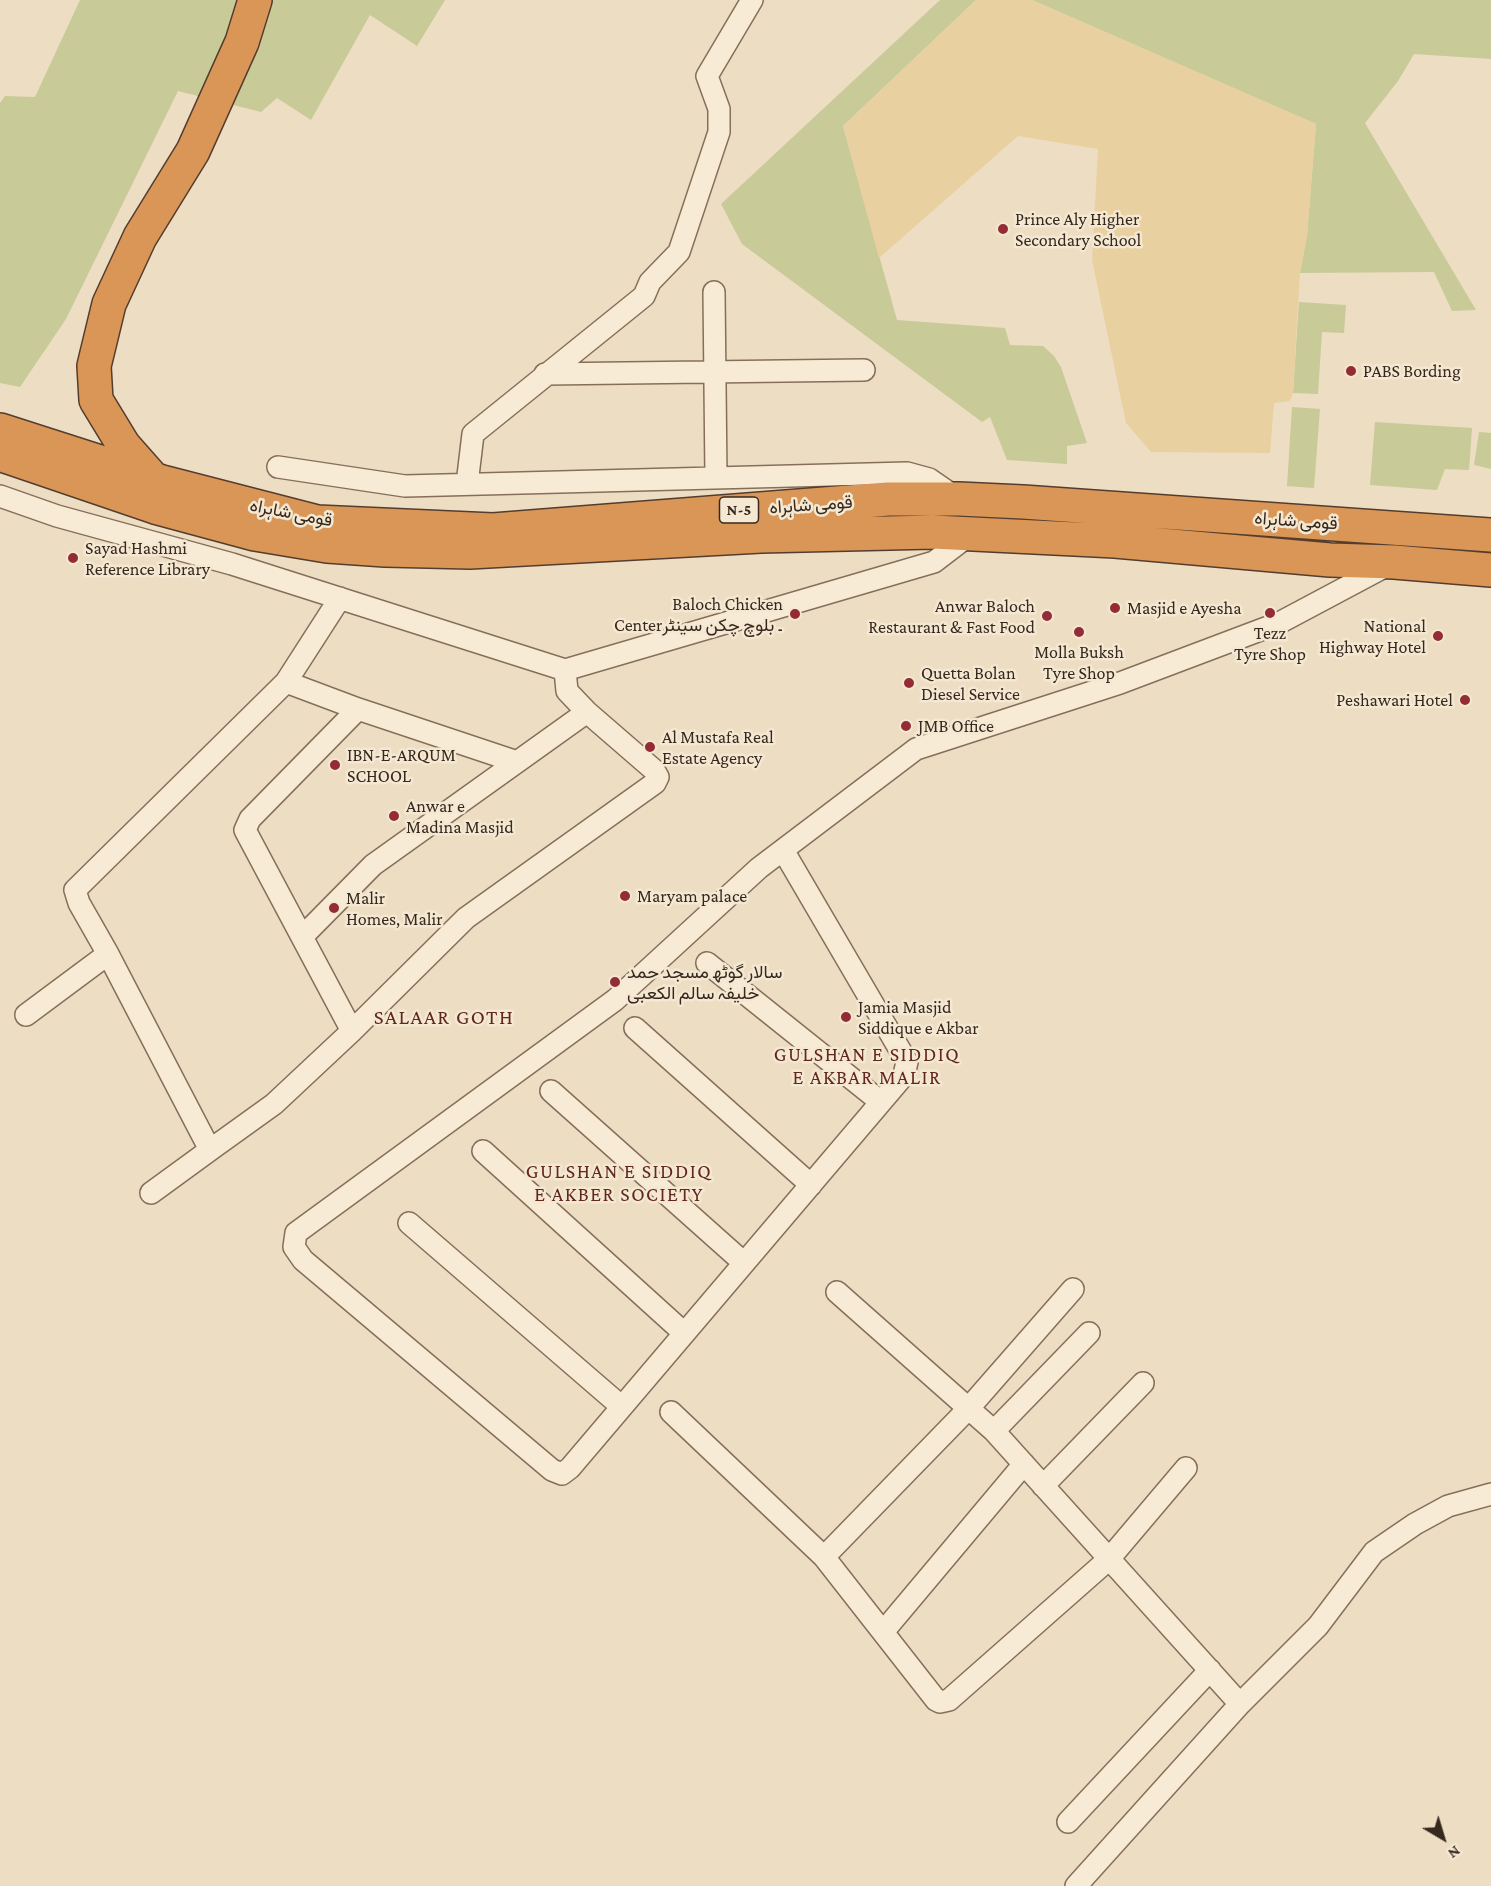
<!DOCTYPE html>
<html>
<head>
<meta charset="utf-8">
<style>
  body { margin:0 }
  #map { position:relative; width:1491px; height:1886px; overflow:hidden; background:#edddc3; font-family:"Crimson Pro",serif }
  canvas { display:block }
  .north { position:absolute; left:1413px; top:1808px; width:60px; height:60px; -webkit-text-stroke:4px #f4e8d2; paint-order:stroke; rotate:142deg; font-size:16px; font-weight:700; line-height:24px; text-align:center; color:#37281e }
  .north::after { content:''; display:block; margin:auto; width:21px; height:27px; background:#37281e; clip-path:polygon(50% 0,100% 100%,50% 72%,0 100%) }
</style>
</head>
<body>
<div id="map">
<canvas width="1491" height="1886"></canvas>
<div class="north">N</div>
</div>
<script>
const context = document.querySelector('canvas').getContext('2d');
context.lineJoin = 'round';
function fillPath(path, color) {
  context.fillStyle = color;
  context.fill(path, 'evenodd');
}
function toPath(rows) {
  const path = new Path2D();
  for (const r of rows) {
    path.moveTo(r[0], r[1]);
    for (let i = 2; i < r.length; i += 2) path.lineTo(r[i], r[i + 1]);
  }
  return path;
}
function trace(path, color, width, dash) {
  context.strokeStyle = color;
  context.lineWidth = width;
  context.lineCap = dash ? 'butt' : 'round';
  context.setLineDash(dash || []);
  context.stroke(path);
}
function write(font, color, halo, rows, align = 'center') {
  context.font = font + ' "Crimson Pro",Vazirmatn,serif';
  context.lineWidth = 5;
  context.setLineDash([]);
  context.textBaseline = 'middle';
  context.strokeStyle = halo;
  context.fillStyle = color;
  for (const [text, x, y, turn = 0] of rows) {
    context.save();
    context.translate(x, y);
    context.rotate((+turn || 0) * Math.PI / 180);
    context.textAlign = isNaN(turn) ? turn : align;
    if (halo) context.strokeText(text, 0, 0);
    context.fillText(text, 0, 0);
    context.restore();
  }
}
fillPath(toPath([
  [80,0,445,0,417,46,370,15,311,120,277,98,261,112,178,91,66,319,20,387,0,383,0,103,5,96,35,97],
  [940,0,976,0,843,126,897,320,1005,328,1010,345,1043,346,1054,356,1061,367,1087,443,1067,446,1067,464,1007,460,990,417,982,422,742,244,721,204],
  [1032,0,1491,0,1491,59,1414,54,1398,81,1365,123,1476,310,1452,311,1434,272,1300,273,1307,235,1316,124],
  [1299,302,1346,305,1344,333,1322,332,1318,394,1293,393],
  [1292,407,1320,409,1314,488,1287,486],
  [1375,422,1472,428,1469,470,1445,469,1437,490,1370,485],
  [1479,432,1491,433,1491,469,1474,465]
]), '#c8ca97');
fillPath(toPath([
  [976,0,1032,0,1316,124,1307,236,1300,273,1293,393,1290,401,1274,403,1270,453,1151,452,1126,423,1092,260,1098,149,1018,136,879,258,843,126]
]), '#e8d0a1');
const street = toPath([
  [714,292,716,478],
  [545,374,864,370],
  [278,467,405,486,907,473,929,479,958,499],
  [467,484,473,434,644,296,650,282,679,252,719,132,719,109,707,76,752,0],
  [0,496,57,516,232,564,565,670,934,562,972,533],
  [340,598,286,682,75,890,79,903,108,954,210,1150,274,1104,352,1031],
  [286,682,358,709,517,762],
  [358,709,250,819,245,830,352,1031,466,918,655,783,658,777,654,770,587,712],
  [783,850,907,1062,904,1075,570,1468,562,1474,552,1470,303,1260,294,1247,296,1233,615,1000,759,868,916,749,1120,683,1279,623,1388,565],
  [302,937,373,865,587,712,567,691,565,670],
  [707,963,881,1102],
  [26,1015,108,954],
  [635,1028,811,1185],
  [551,1091,744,1263],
  [483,1151,684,1333],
  [151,1193,210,1150],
  [409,1223,622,1407],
  [837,1292,994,1431,1240,1704],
  [671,1412,824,1557,936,1700,940,1702,949,1700,1109,1559,1186,1468],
  [994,1431,1089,1333],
  [1043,1486,1143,1383],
  [824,1557,968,1409,1073,1289],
  [883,1632,1024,1464],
  [1068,1822,1210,1670],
  [1076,1886,1240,1704,1318,1626,1374,1552,1415,1524,1448,1506,1491,1494]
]);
const highway = toPath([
  [0,430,162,482,317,522,493,530,888,499,959,499,1023,502,1491,535],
  [8,457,155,507,255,534,327,546,385,550,470,552,761,536,933,532,1115,541,1330,560,1394,562,1491,570],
  [154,480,124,446,96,400,94,366,109,304,140,237,193,151,242,42,255,0]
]);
trace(street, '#866f5a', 24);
trace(highway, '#543d2f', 36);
trace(street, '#f8ebd6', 21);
trace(highway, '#d99656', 33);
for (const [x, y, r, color] of [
  [1003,229,6,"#932c34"],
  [1351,371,6,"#932c34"],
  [73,558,6,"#932c34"],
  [1115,608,6,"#932c34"],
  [1270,613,6,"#932c34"],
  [795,614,6,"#932c34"],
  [1047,616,6,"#932c34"],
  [1079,632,6,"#932c34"],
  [1438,636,6,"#932c34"],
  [909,683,6,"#932c34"],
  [1465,700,6,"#932c34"],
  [906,726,6,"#932c34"],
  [650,747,6,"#932c34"],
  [335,765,6,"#932c34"],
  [394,816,6,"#932c34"],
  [625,896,6,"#932c34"],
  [334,908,6,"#932c34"],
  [615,982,6,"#932c34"],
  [846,1017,6,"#932c34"]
]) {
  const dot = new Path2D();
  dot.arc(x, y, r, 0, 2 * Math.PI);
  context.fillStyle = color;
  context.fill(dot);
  trace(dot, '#f4e8d2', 2);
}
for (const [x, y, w] of [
  [739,510,39]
]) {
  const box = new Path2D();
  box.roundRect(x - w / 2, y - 13, w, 26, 4.5);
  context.fillStyle = '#f4e8d2';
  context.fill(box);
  trace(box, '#37281e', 1.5);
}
write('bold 16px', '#37281e', null, [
  ["N-5",739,510]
]);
write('18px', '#37281e', '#f4e8d2', [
  ["Prince Aly Higher",1015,219],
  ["Secondary School",1015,240],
  ["PABS Bording",1363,371],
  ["Sayad Hashmi",85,548],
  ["Reference Library",85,569],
  ["Baloch Chicken",783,604,"right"],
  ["Center۔ بلوچ چکن سینٹر",783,625,"right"],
  ["Anwar Baloch",1035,606,"right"],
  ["Restaurant & Fast Food",1035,627,"right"],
  ["Masjid e Ayesha",1127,608],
  ["National",1426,626,"right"],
  ["Highway Hotel",1426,647,"right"],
  ["Tezz",1270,633,"center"],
  ["Tyre Shop",1270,654,"center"],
  ["Molla Buksh",1079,652,"center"],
  ["Tyre Shop",1079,673,"center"],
  ["Quetta Bolan",921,673],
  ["Diesel Service",921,694],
  ["Peshawari Hotel",1453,700,"right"],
  ["JMB Office",918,726],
  ["Al Mustafa Real",662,737],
  ["Estate Agency",662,758],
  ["IBN-E-ARQUM",347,755],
  ["SCHOOL",347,776],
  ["Anwar e",406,806],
  ["Madina Masjid",406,827],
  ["Maryam palace",637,896],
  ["Malir",346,898],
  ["Homes, Malir",346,919],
  ["سالار گوٹھ مسجد حمد",627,972],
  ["خلیفہ سالم الکعبی",627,993],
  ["Jamia Masjid",858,1007],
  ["Siddique e Akbar",858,1028]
], 'left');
write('18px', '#37281e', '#f4e8d2', [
  ["قومی شاہراہ",811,505,-4],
  ["قومی شاہراہ",291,513,11],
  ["قومی شاہراہ",1296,521,4]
]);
context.letterSpacing = '1.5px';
write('20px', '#62281f', '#f4e8d2', [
  ["GULSHAN E SIDDIQ",867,1055],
  ["E AKBAR MALIR",867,1078],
  ["GULSHAN E SIDDIQ",619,1172],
  ["E AKBER SOCIETY",619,1195]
]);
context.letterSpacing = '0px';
context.letterSpacing = '1.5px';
write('21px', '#62281f', '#f4e8d2', [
  ["SALAAR GOTH",444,1018]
]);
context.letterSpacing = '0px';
</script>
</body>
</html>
